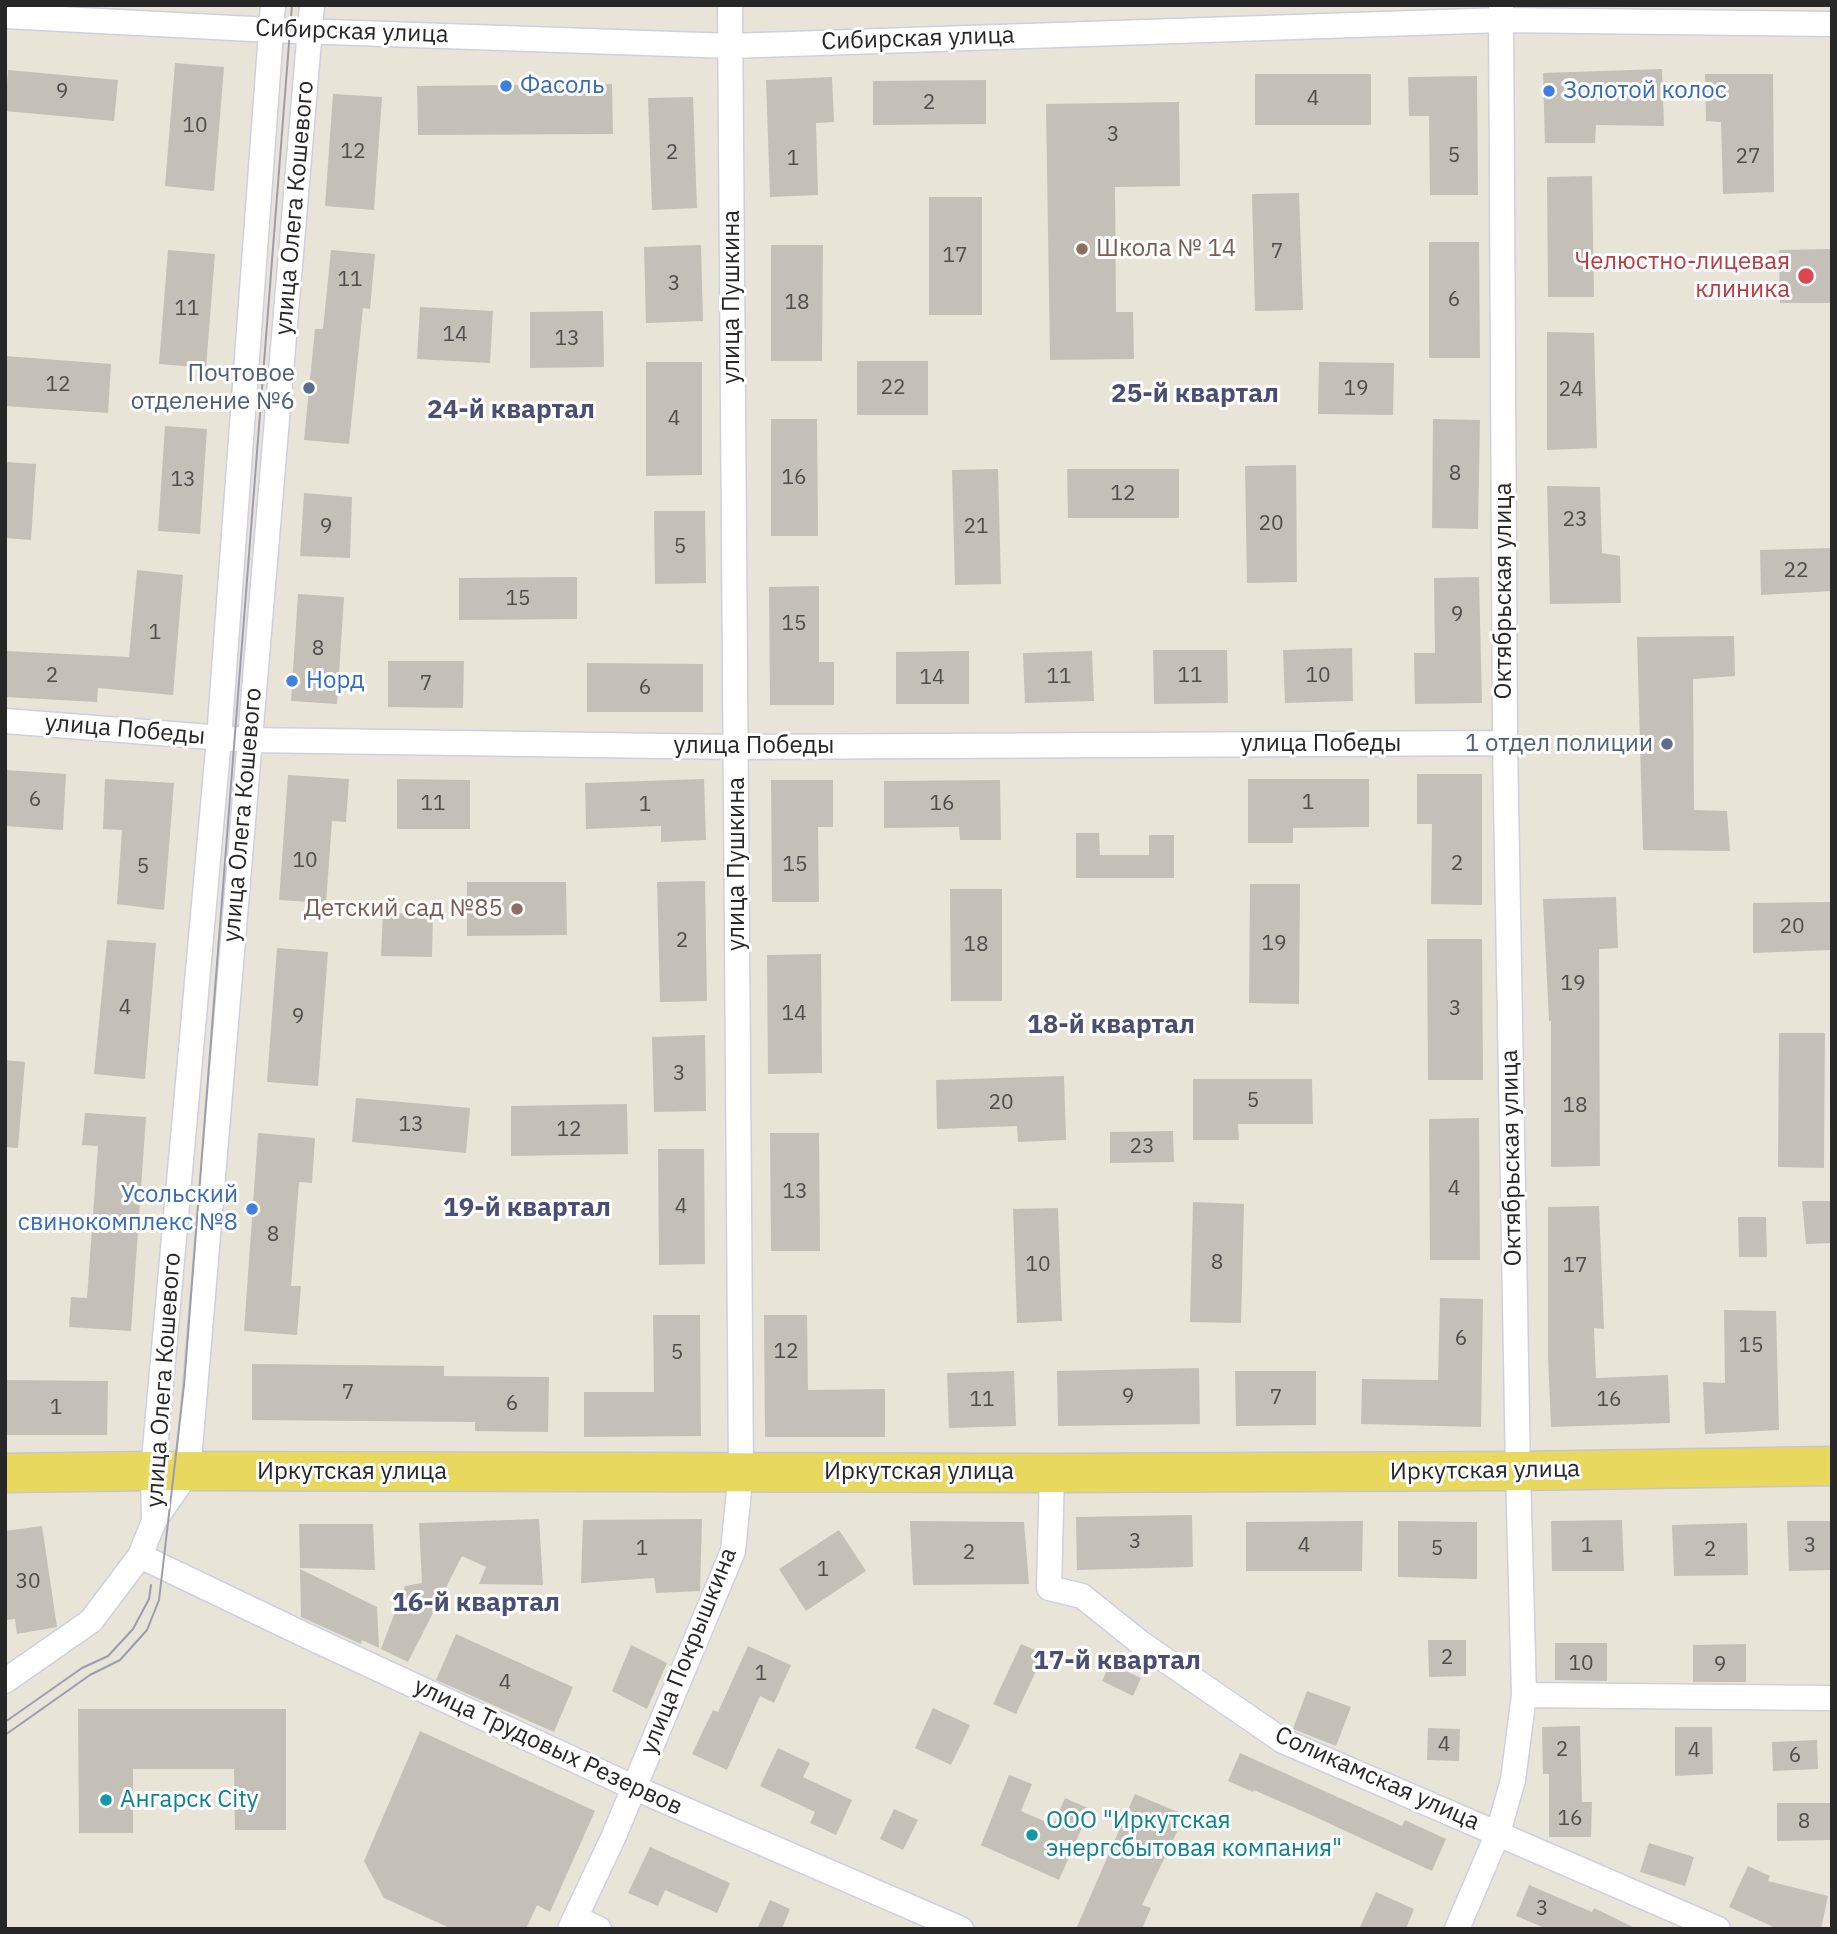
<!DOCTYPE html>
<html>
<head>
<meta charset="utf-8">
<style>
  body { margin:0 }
  #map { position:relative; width:1837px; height:1934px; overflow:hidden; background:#e9e4d8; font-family:"IBM Plex Sans",sans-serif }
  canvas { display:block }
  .frame { position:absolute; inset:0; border:7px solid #272727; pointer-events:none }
</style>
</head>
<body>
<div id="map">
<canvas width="1837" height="1934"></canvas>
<div class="frame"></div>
</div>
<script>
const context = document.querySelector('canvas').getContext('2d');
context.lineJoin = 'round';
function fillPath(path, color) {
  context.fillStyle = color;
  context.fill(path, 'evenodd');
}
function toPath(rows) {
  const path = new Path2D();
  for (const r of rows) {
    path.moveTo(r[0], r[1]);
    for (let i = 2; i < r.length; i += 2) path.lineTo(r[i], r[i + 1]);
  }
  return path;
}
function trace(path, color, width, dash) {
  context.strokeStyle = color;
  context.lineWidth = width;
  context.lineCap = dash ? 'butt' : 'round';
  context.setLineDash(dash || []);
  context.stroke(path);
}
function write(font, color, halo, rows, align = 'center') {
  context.font = font + ' "IBM Plex Sans",sans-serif';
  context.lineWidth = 6;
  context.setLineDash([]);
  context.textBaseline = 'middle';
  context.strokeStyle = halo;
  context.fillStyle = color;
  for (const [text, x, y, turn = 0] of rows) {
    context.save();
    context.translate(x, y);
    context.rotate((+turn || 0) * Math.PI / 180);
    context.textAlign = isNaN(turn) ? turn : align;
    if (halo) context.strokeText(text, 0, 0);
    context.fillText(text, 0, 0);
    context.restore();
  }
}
fillPath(toPath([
  [175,63,224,67,214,191,165,186],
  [1662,69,1664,126,1596,125,1595,143,1545,143,1543,73],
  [8,70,118,80,114,121,5,111],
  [1255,74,1371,74,1371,125,1255,125],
  [1705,74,1773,74,1774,192,1723,194,1721,122,1706,121],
  [1477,76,1478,195,1430,195,1429,116,1409,116,1408,77],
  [832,77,834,122,816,123,818,195,770,197,766,80],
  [986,80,986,124,873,125,873,81],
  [612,84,613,134,418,135,417,86],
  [333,94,382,97,374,210,325,206],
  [693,97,697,208,652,210,648,98],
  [1179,102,1180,186,1115,187,1116,312,1133,312,1134,359,1050,360,1046,104],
  [1592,176,1594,297,1548,297,1547,177],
  [1299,193,1303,310,1255,311,1252,194],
  [929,197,982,197,982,315,929,315],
  [1429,242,1479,242,1480,358,1429,358],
  [701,245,703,321,646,323,644,247],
  [771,245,823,245,822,361,771,361],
  [1832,249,1832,303,1780,303,1779,250],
  [168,250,215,254,206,368,159,364],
  [331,250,375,254,370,309,363,308,349,444,304,440,315,329,323,329],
  [420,307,493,311,490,363,417,359],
  [603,311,604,367,530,368,530,312],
  [1547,332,1594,333,1597,448,1547,450],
  [5,356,111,364,108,413,5,406],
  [857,361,928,361,928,415,857,415],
  [646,362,702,362,702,475,646,476],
  [1319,362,1394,363,1393,415,1318,414],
  [771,419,817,419,818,536,771,536],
  [1433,419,1480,420,1478,529,1432,528],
  [165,426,207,429,200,534,158,531],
  [5,462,36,464,31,540,5,538],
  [1296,465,1297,582,1247,583,1245,466],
  [998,469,1001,584,955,585,952,470],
  [1067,469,1179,469,1179,518,1068,518],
  [1547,486,1600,487,1602,553,1620,556,1621,603,1550,604],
  [304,493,352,497,350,558,300,556],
  [654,511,705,511,706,583,655,584],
  [1832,548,1832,591,1761,595,1760,550],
  [137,570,183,575,173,695,98,688,97,702,5,697,5,651,129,657],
  [577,577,577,619,459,620,459,578],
  [1479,577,1482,703,1415,704,1414,653,1435,653,1434,578],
  [819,586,819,662,834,662,834,705,770,705,769,587],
  [298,594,344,597,337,704,291,701],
  [1734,636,1735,676,1693,679,1694,810,1727,811,1730,851,1643,850,1637,637],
  [1352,648,1353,701,1285,703,1283,650],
  [1153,650,1227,650,1228,703,1154,704],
  [969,651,969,704,896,704,896,652],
  [1092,651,1094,701,1025,703,1023,653],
  [388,661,464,661,463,708,388,707],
  [587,663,703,664,703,712,587,712],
  [5,770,66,774,63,830,5,826],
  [1417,774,1482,774,1482,905,1431,904,1432,824,1417,824],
  [288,775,349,779,346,822,332,821,326,903,279,900],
  [105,779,174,783,164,910,117,904,122,830,103,829],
  [397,779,470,780,470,829,397,829],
  [704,779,706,840,661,842,661,826,586,829,585,783],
  [1248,779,1369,779,1369,827,1293,828,1293,843,1248,843],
  [771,780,833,780,833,827,818,827,819,902,772,902],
  [1000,780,1001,840,960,840,959,827,884,828,884,781],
  [1076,833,1099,833,1100,855,1149,855,1149,835,1174,835,1174,878,1076,878],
  [705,881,707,1001,660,1002,657,882],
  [467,882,566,882,567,935,467,936],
  [1250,884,1300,884,1299,1004,1249,1003],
  [950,889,1002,889,1002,1001,951,1001],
  [1616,897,1618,948,1599,949,1600,1166,1551,1167,1551,1021,1549,1021,1543,899],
  [1832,902,1832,950,1753,953,1753,903],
  [383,913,433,914,432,957,381,956],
  [1427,939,1482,939,1483,1080,1428,1080],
  [107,940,156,943,145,1079,94,1074],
  [277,948,328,952,318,1086,267,1082],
  [821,954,822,1073,768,1074,767,955],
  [1779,1033,1825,1033,1824,1168,1778,1167],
  [705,1035,706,1111,654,1112,652,1037],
  [5,1060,25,1062,18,1148,5,1147],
  [1064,1076,1066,1140,1018,1142,1017,1126,937,1129,936,1080],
  [1193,1079,1312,1079,1313,1124,1238,1124,1239,1140,1193,1140],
  [356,1098,470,1108,466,1153,352,1142],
  [627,1104,628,1154,511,1156,511,1106],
  [85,1113,146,1117,131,1331,69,1327,71,1297,87,1298,98,1146,82,1145],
  [1479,1118,1480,1260,1430,1260,1429,1119],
  [1173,1131,1174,1162,1110,1163,1110,1132],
  [258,1133,315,1138,312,1183,299,1182,291,1286,301,1286,297,1335,244,1331],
  [770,1133,819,1133,820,1251,771,1251],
  [658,1149,704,1149,705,1264,659,1265],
  [1802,1201,1832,1201,1832,1243,1806,1244],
  [1193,1202,1244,1204,1241,1323,1190,1322],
  [1599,1206,1604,1329,1594,1328,1596,1378,1668,1375,1670,1423,1551,1427,1548,1357,1548,1207],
  [1058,1208,1062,1321,1017,1323,1013,1209],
  [1738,1217,1766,1217,1767,1257,1739,1257],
  [1440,1298,1483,1299,1481,1427,1361,1424,1362,1379,1438,1380],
  [1724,1310,1776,1311,1779,1430,1705,1434,1703,1382,1725,1383],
  [653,1315,700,1315,701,1436,584,1437,584,1392,654,1392],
  [764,1315,807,1315,808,1390,885,1389,885,1437,765,1437],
  [252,1364,444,1366,444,1376,549,1377,548,1432,475,1431,475,1422,252,1420],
  [1199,1368,1200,1424,1058,1426,1057,1371],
  [1014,1371,1016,1426,949,1428,947,1373],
  [1235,1371,1316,1371,1316,1425,1236,1426],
  [5,1380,108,1381,107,1435,5,1435],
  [1192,1515,1193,1567,1077,1570,1076,1517],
  [539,1519,543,1585,479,1584,486,1567,462,1556,408,1662,381,1649,405,1586,422,1583,419,1523],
  [702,1519,700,1591,656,1593,654,1578,581,1583,583,1520],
  [1622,1520,1624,1571,1552,1571,1551,1521],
  [910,1521,1024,1522,1029,1584,913,1585],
  [1363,1521,1362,1571,1246,1571,1246,1522],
  [1398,1521,1477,1522,1477,1579,1398,1577],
  [1787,1521,1832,1521,1832,1570,1789,1571],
  [1747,1523,1748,1575,1674,1576,1672,1525],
  [299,1524,373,1524,375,1570,300,1568],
  [42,1526,57,1627,17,1634,15,1619,5,1620,5,1531],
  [839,1530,866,1571,806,1611,779,1569],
  [300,1569,377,1607,379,1648,362,1640,361,1644,301,1617],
  [456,1634,573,1687,554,1732,436,1680],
  [1428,1640,1466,1640,1466,1676,1429,1677],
  [1555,1643,1607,1643,1607,1681,1555,1680],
  [1021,1644,1044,1654,1016,1714,993,1704],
  [1746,1644,1746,1682,1693,1682,1693,1645],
  [631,1645,667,1663,647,1709,612,1691],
  [748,1646,791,1665,774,1703,760,1696,727,1770,692,1754,713,1710,718,1712],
  [1110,1664,1141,1678,1133,1696,1102,1681],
  [1307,1691,1351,1707,1336,1746,1293,1729],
  [933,1708,970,1725,951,1765,915,1748],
  [78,1709,286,1709,286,1830,235,1830,234,1769,133,1769,133,1833,79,1833],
  [1580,1726,1582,1802,1592,1802,1591,1837,1549,1837,1549,1774,1543,1774,1542,1727],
  [1675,1727,1712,1727,1713,1774,1675,1776],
  [1428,1728,1460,1729,1459,1761,1427,1760],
  [420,1731,595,1811,550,1912,537,1905,526,1929,452,1929,384,1898,364,1861],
  [1817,1740,1818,1769,1773,1771,1772,1742],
  [778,1748,810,1763,803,1777,852,1800,836,1835,810,1823,815,1812,760,1786],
  [1240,1753,1402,1826,1405,1820,1446,1839,1432,1871,1311,1815,1254,1790,1253,1792,1228,1781],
  [1009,1775,1032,1784,1021,1811,1053,1825,1065,1798,1090,1809,1059,1880,981,1845],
  [1135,1794,1185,1815,1142,1905,1151,1908,1142,1929,1076,1929],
  [1777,1803,1830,1803,1830,1840,1777,1841],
  [894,1809,918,1820,903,1850,880,1839],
  [1649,1843,1694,1857,1685,1886,1640,1872],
  [650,1847,730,1883,717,1913,665,1890,658,1906,628,1893],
  [1748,1866,1770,1876,1768,1881,1828,1896,1821,1929,1778,1929,1729,1907],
  [1529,1885,1592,1912,1594,1908,1637,1929,1547,1929,1516,1916],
  [1376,1892,1414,1909,1406,1929,1359,1929],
  [770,1900,790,1909,782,1929,757,1929]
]), '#c4c0b8');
const minor = toPath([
  [5,16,271,30,731,46,1502,20,1832,24],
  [5,721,249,740,736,747,1505,743],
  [1052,1473,1049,1588,1082,1596,1142,1644,1283,1741,1718,1929],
  [154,1521,153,1471,219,738,273,5],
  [140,1556,305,1635,635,1788,961,1929],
  [5,1681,91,1621,140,1556,154,1521,188,1472,312,5],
  [1524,1695,1832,1698],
  [575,1918,599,1929],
  [570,1929,613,1838,733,1551,741,1471,730,5],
  [1457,1929,1498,1833,1513,1780,1524,1695,1518,1471,1505,743,1501,5]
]);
const primary = toPath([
  [5,1473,153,1471,1052,1473,1518,1471,1832,1466]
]);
trace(minor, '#cecfdf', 27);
trace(primary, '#c7c7c7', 41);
trace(minor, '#fff', 24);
trace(primary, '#e8d95e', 38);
trace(toPath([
  [5,1722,82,1668,108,1656,133,1629,149,1599,151,1585],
  [5,1735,90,1675,120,1660,147,1630,159,1600,184,1385,292,5]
]), '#9c9cb0', 2);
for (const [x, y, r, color] of [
  [506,86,7,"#3f7fe0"],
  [1549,91,7,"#3f7fe0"],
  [1082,249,7,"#8d6e63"],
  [1806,276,9,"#e0444e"],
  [309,388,7,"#5c6f8a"],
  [292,681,7,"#3f7fe0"],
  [1667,744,7,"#5c6f8a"],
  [517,909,7,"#8d6e63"],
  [252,1209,7,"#3f7fe0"],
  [106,1800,7,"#0f9aa8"],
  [1032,1835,7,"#0f9aa8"]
]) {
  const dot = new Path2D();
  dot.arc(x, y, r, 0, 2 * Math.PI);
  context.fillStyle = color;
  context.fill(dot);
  trace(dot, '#fff', 2.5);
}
write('21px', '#4e4d4b', null, [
  ["9",62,92],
  ["4",1313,99],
  ["2",929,103],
  ["10",195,126],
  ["3",1113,135],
  ["12",353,152],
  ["2",672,153],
  ["5",1454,156],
  ["27",1748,157],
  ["1",793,159],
  ["7",1277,252],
  ["17",955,256],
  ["11",350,280],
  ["3",674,284],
  ["6",1454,300],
  ["18",797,303],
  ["11",187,309],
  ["14",455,335],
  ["13",567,339],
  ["12",58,385],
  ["22",893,388],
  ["19",1356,389],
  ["24",1571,390],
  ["4",674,419],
  ["8",1455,474],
  ["16",794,478],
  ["13",183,480],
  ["12",1123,494],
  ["23",1575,520],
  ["20",1271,524],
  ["9",326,527],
  ["21",976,527],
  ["5",680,547],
  ["22",1796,571],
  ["15",518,599],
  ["9",1457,615],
  ["15",794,624],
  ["1",155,633],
  ["8",318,649],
  ["2",52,676],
  ["11",1190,676],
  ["10",1318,676],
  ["11",1059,677],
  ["14",932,678],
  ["7",426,684],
  ["6",645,688],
  ["6",35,800],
  ["1",1308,803],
  ["11",433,804],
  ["16",942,804],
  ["1",645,805],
  ["10",305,861],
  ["2",1457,864],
  ["15",795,865],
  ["5",143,867],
  ["20",1792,927],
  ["2",682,941],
  ["19",1274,944],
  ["18",976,945],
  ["19",1573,984],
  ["4",125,1008],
  ["3",1455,1009],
  ["14",794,1014],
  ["9",298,1017],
  ["3",679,1074],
  ["5",1253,1101],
  ["20",1001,1103],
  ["18",1575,1106],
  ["13",411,1125],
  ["12",569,1130],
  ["23",1142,1147],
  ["4",1454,1189],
  ["13",795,1192],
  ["4",681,1207],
  ["8",273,1235],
  ["8",1217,1263],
  ["10",1038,1265],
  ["17",1575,1266],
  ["6",1461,1339],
  ["15",1751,1346],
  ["12",786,1352],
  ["5",677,1353],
  ["7",348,1393],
  ["9",1128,1397],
  ["7",1276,1398],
  ["11",982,1400],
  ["16",1609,1400],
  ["6",512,1404],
  ["1",56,1408],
  ["3",1135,1542],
  ["4",1304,1546],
  ["1",1587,1546],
  ["3",1810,1546],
  ["1",642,1549],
  ["5",1437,1549],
  ["2",1710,1550],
  ["2",969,1553],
  ["1",823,1570],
  ["30",28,1582],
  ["2",1447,1658],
  ["10",1581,1664],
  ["9",1720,1665],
  ["1",761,1674],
  ["4",505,1683],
  ["4",1444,1745],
  ["2",1562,1750],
  ["4",1694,1751],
  ["6",1795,1756],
  ["16",1570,1819],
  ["8",1804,1822],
  ["3",1542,1909]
]);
write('24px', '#272727', '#fff', [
  ["Сибирская улица",352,32,2],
  ["Сибирская улица",918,39,-2],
  ["улица Олега Кошевого",295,208,-85],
  ["улица Пушкина",732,297,-90],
  ["Октябрьская улица",1504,591,-90],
  ["улица Победы",125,730,5],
  ["улица Победы",1321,744],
  ["улица Победы",754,746],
  ["улица Олега Кошевого",243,815,-85],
  ["улица Пушкина",737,864,-90],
  ["Октябрьская улица",1512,1158,-91],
  ["улица Олега Кошевого",164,1380,-86],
  ["Иркутская улица",1485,1471,-1],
  ["Иркутская улица",352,1472],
  ["Иркутская улица",919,1472],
  ["улица Покрышкина",689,1651,-68],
  ["улица Трудовых Резервов",548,1747,25],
  ["Соликамская улица",1377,1779,24]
]);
write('24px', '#366cbe', '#fff', [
  ["Фасоль",520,86],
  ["Золотой колос",1563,91],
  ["Норд",306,681],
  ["Усольский",238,1195,"right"],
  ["свинокомплекс №8",238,1223,"right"]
], 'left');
write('24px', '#785e54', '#fff', [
  ["Школа № 14",1096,249],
  ["Детский сад №85",503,909,"right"]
], 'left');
write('24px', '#be3a42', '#fff', [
  ["Челюстно-лицевая",1790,262],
  ["клиника",1790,290]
], 'right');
write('24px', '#4e5e75', '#fff', [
  ["Почтовое",295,374],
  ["отделение №6",295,402],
  ["1 отдел полиции",1653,744]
], 'right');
write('24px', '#0d838f', '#fff', [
  ["Ангарск City",120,1800],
  ["ООО \"Иркутская",1046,1821],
  ["энергсбытовая компания\"",1046,1849]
], 'left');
write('bold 26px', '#4a4d74', '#fff', [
  ["25-й квартал",1195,394],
  ["24-й квартал",511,410],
  ["18-й квартал",1111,1025],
  ["19-й квартал",527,1208],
  ["16-й квартал",476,1603],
  ["17-й квартал",1117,1661]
]);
</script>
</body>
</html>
